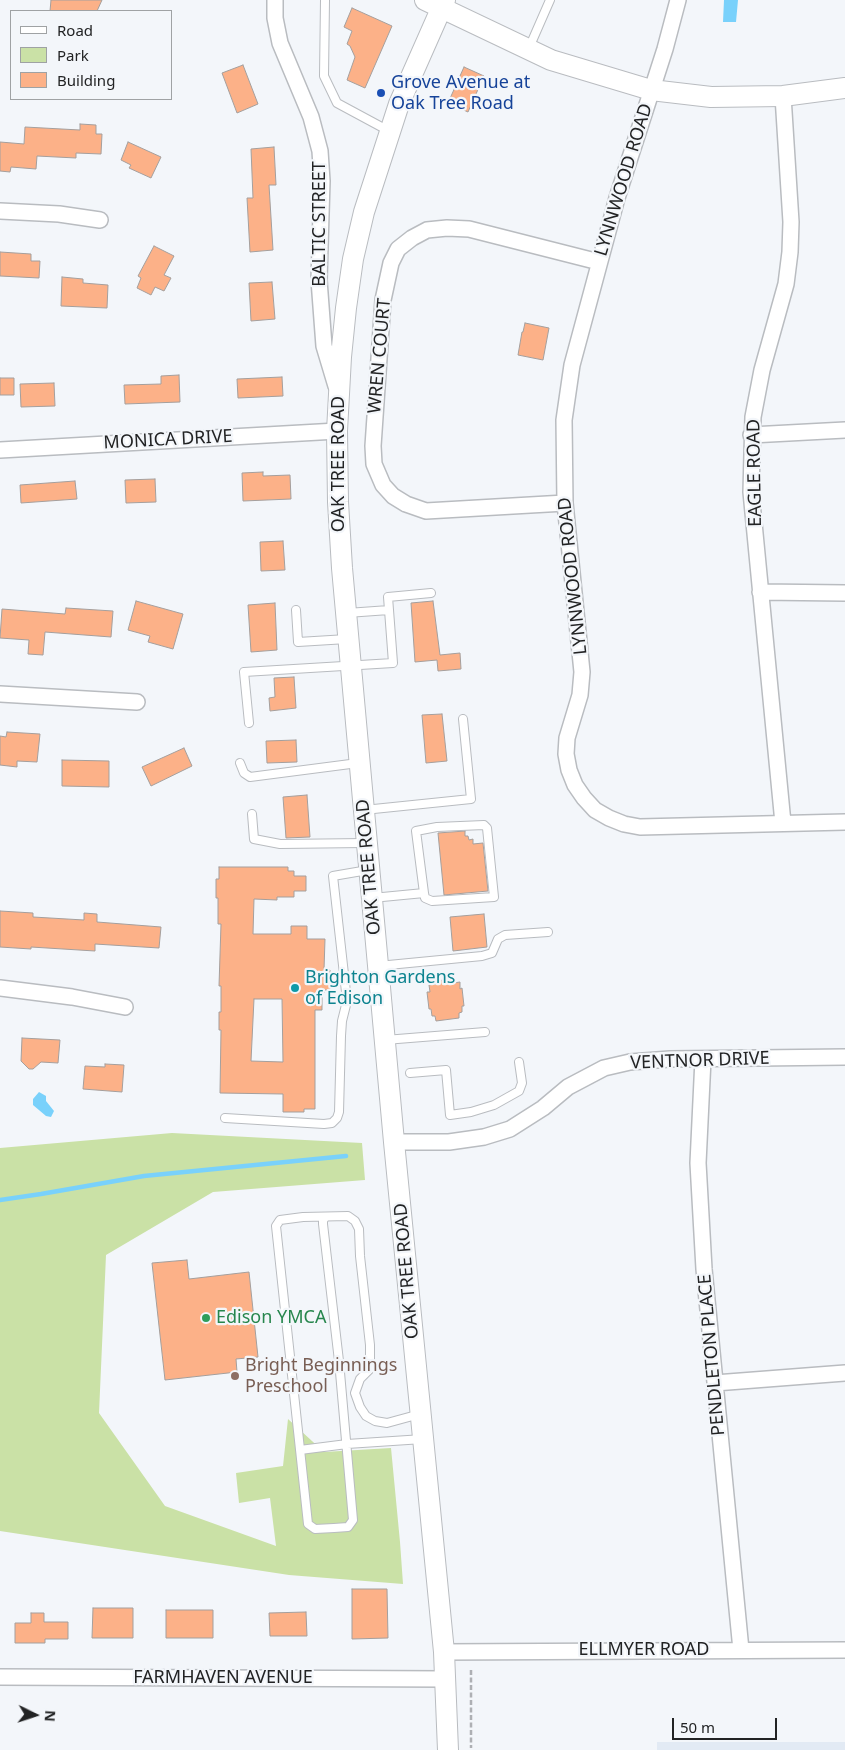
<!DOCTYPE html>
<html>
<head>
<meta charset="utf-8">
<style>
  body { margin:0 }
  #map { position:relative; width:845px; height:1750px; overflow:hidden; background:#f3f6fa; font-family:"Noto Sans",sans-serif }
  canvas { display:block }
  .legend { position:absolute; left:10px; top:10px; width:162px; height:90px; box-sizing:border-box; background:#f3f6fa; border:1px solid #9fa2a4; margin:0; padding:6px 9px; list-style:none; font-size:15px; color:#222324 }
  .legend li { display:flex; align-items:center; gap:10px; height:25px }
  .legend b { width:25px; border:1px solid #9fa2a4 }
  .north { position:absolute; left:10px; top:1690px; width:50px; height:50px; -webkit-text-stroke:4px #f3f6fa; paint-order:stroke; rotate:94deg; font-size:14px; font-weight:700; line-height:20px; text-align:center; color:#222324 }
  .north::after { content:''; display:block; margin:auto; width:18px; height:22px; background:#222324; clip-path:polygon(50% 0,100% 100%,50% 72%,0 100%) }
  .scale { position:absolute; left:672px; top:1718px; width:105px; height:22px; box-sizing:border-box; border:2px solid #222324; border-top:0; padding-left:6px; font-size:15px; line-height:18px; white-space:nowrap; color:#222324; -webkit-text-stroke:4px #f3f6fa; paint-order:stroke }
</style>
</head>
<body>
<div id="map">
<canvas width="845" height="1750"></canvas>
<ul class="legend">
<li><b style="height:6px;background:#fff"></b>Road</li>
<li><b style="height:14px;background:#cae1a6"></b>Park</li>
<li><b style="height:14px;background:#fcb188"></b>Building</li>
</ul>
<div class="north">N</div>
<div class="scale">50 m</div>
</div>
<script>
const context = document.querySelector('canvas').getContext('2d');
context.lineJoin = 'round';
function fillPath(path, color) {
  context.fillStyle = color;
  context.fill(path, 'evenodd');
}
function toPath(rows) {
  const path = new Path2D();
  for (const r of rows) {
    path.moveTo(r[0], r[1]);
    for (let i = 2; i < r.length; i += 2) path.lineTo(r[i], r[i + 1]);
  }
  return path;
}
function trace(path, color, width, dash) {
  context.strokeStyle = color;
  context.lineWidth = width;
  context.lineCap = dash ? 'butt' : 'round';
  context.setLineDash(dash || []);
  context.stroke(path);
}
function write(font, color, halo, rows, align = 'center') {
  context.font = font + ' "Noto Sans",sans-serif';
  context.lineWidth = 4.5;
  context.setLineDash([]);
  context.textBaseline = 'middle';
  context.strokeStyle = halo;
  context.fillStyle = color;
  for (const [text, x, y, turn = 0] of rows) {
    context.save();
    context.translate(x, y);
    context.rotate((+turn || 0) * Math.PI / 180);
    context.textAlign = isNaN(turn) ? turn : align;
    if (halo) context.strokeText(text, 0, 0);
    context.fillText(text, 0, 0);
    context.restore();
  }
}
fillPath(toPath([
  [657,1742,845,1742,845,1750,657,1750]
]), '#e2eaf4');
fillPath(toPath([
  [172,1133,362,1143,365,1180,213,1192,106,1255,99,1413,165,1506,276,1546,270,1498,239,1503,236,1473,283,1466,288,1419,324,1452,391,1448,400,1542,403,1584,289,1575,0,1531,0,1148]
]), '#cae1a6');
fillPath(toPath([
  [724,0,738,0,736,22,723,22],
  [39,1092,46,1096,46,1101,54,1111,51,1117,46,1116,33,1105,33,1099]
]), '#79d1fb');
trace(toPath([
  [0,1200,41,1194,144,1176,346,1156]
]), '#79d1fb', 4.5);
const building = toPath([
  [51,0,102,0,97,11,50,11,51,0],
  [352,8,392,26,365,88,347,80,355,57,350,46,347,44,352,31,344,27,352,8],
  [243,65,258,104,237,113,222,73,243,65],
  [464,67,484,76,468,112,448,103,464,67],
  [80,124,96,125,96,134,102,134,101,154,76,153,76,158,37,156,36,169,11,167,10,172,0,171,0,142,24,144,25,127,80,130,80,124],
  [128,142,161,157,151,178,129,168,131,165,121,160,128,142],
  [274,147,276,185,269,185,273,250,250,252,247,198,253,198,251,149,274,147],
  [154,246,174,256,164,275,171,278,164,291,155,287,151,295,137,288,141,278,138,276,154,246],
  [0,252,31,254,31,261,40,261,39,278,0,276,0,252],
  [62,277,83,279,83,283,108,285,107,308,61,306,62,277],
  [272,282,275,319,251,321,249,283,272,282],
  [525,323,549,328,543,360,518,355,522,332,523,332,525,323],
  [179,375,180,402,125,404,124,385,161,384,161,376,179,375],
  [282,377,283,396,238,398,237,379,282,377],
  [0,378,14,378,14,395,0,395,0,378],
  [54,383,55,406,21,407,20,384,54,383],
  [263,472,263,476,290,475,291,499,243,501,242,473,263,472],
  [155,479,156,502,126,503,125,480,155,479],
  [75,481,77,499,21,503,20,485,75,481],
  [283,541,285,570,261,571,260,542,283,541],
  [136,601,183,614,173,649,148,642,150,636,128,630,136,601],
  [433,601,440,655,460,653,461,669,438,671,437,660,415,662,411,603,433,601],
  [275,603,277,650,251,652,248,605,275,603],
  [66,608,113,611,111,637,45,632,43,655,28,654,29,640,0,638,2,609,65,614,66,608],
  [294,677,296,708,270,711,269,698,275,697,274,678,294,677],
  [442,714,447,761,426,763,422,715,442,714],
  [7,732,40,734,37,762,17,761,17,767,0,765,0,736,6,737,7,732],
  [296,740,297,762,267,763,266,741,296,740],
  [184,748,192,766,151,786,142,767,184,748],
  [62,760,109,761,109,787,62,786,62,760],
  [307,795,310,837,286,838,283,797,307,795],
  [465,831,465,836,468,836,469,840,473,839,473,844,483,843,488,891,444,895,438,833,465,831],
  [219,867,288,867,288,871,294,871,294,876,306,876,306,891,294,891,294,897,277,897,277,900,254,899,253,934,291,934,291,926,307,926,307,939,325,939,324,970,330,970,330,990,324,990,324,993,322,993,322,1010,315,1010,315,1109,304,1109,304,1112,283,1112,283,1094,220,1093,221,1030,219,1030,219,1012,221,1012,221,986,219,986,221,924,218,924,218,898,216,898,216,879,219,879,219,867],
  [254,999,282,999,283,1062,251,1061,254,999],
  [0,911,33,913,33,917,84,920,84,913,97,914,97,922,161,927,159,948,95,944,95,951,31,947,31,949,0,947,0,911],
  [484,914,487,947,453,951,450,917,484,914],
  [453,979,453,983,460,982,460,989,462,988,464,1006,462,1006,462,1012,459,1013,459,1018,436,1021,435,1016,432,1016,431,1009,429,1009,427,992,430,992,429,985,436,984,435,981,453,979],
  [22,1038,60,1040,58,1063,41,1062,33,1069,29,1069,21,1061,22,1038],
  [105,1064,124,1065,122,1092,83,1089,85,1066,105,1067,105,1064],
  [187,1260,189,1279,249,1272,258,1357,236,1359,237,1372,165,1380,152,1263,187,1260],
  [352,1589,387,1589,388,1638,352,1639,352,1589],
  [93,1608,133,1608,133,1638,92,1638,93,1608],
  [166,1610,213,1610,213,1638,166,1638,166,1610],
  [306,1612,307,1636,270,1636,269,1613,306,1612],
  [31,1613,44,1613,44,1622,68,1622,68,1639,45,1639,45,1643,15,1643,15,1623,31,1623,31,1613]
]);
fillPath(building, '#fcb188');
trace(building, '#a49f9d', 1);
const lane = toPath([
  [325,0,324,76,337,103,389,131],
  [529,48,550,0],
  [296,610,298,642,347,639],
  [389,610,388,597,431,593],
  [249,723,244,672,393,663,389,610,347,613],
  [240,763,244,773,250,777,358,763],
  [364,810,471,799,463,719],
  [252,814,254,839,280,844,365,843],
  [368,870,333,876,347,1001,379,997],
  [372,898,424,893,416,831,437,827,484,825,487,828,494,897,432,901,425,898,424,893],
  [378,966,482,956,492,953,498,939,505,935,548,932],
  [385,1040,485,1032],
  [410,1073,446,1070,450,1115,471,1112,494,1105,519,1091,522,1083,519,1062],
  [225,1118,324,1124,332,1123,337,1118,339,1112,341,1036,342,1021,347,1001],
  [326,1217,323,1220,323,1224,339,1361,353,1520,348,1527,334,1528,315,1529,308,1524,276,1226,280,1220,303,1217,348,1216,355,1221,359,1229,360,1256,370,1345,370,1369,360,1379,355,1393,360,1407,366,1416,375,1421,387,1423,420,1414],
  [300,1450,347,1444,423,1439]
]);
const street = toPath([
  [275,0,275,18,280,43,311,117,320,151,322,181,319,280,324,346,336,386],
  [678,0,665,49,617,198,572,365,564,420,565,503,582,672,580,695,567,738,566,754,569,770,575,785,584,798,595,810,609,818,624,824,640,827,845,822],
  [783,96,791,222,790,252,786,284,762,370,753,417,751,492,783,823],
  [0,211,59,214,100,220],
  [751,435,845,430],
  [0,450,337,431],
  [565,503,426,511,406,504,393,496,383,485,374,464,373,446,383,300,391,263,398,249,412,238,427,230,447,228,469,229,599,262],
  [760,592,845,593],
  [0,694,137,702],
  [0,988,72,997,125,1007],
  [703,1059,698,1163,704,1269,741,1650],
  [394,1142,449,1142,484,1137,510,1129,543,1108,568,1087,604,1068,630,1062,670,1059,845,1057],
  [715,1383,845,1373],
  [444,1652,845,1650],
  [0,1677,446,1679]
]);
const secondary = toPath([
  [425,0,551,60,651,90,711,97,783,96,845,88],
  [445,0,399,104,364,212,353,259,346,308,341,357,337,431,338,502,342,568,394,1142,444,1652,448,1750]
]);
trace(lane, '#b9bcc0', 10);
trace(street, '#b9bcc0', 18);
trace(secondary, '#b9bcc0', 22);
trace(toPath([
  [471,1670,471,1748]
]), '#aeb0b4', 2.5, [5, 2.5]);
trace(lane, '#fff', 8);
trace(street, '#fff', 15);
trace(secondary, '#fff', 20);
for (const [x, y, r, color] of [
  [381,93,5,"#1a4fb4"],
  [295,988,5,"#0f9aa8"],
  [206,1318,5,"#2e9e5b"],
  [235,1376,5,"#8d6e63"]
]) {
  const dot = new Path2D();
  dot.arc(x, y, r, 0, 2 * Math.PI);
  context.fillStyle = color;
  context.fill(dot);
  trace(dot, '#f3f6fa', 2);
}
write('18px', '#164399', '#f3f6fa', [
  ["Grove Avenue at",391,83],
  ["Oak Tree Road",391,104]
], 'left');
write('18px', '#222324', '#f3f6fa', [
  ["LYNNWOOD ROAD",624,180,-73],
  ["BALTIC STREET",320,224,-90],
  ["WREN COURT",380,356,-85],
  ["MONICA DRIVE",168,440,-3],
  ["OAK TREE ROAD",339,464,-90],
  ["EAGLE ROAD",755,473,-91],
  ["LYNNWOOD ROAD",573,576,-96],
  ["OAK TREE ROAD",369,867,-95],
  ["VENTNOR DRIVE",700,1061,-2],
  ["OAK TREE ROAD",407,1271,-95],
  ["PENDLETON PLACE",712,1355,-95],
  ["ELLMYER ROAD",644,1650],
  ["FARMHAVEN AVENUE",223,1678]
]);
write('18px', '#0d838f', '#f3f6fa', [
  ["Brighton Gardens",305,978],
  ["of Edison",305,999]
], 'left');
write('18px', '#27864d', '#f3f6fa', [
  ["Edison YMCA",216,1318]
], 'left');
write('18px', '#785e54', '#f3f6fa', [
  ["Bright Beginnings",245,1366],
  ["Preschool",245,1387]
], 'left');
</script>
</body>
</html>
